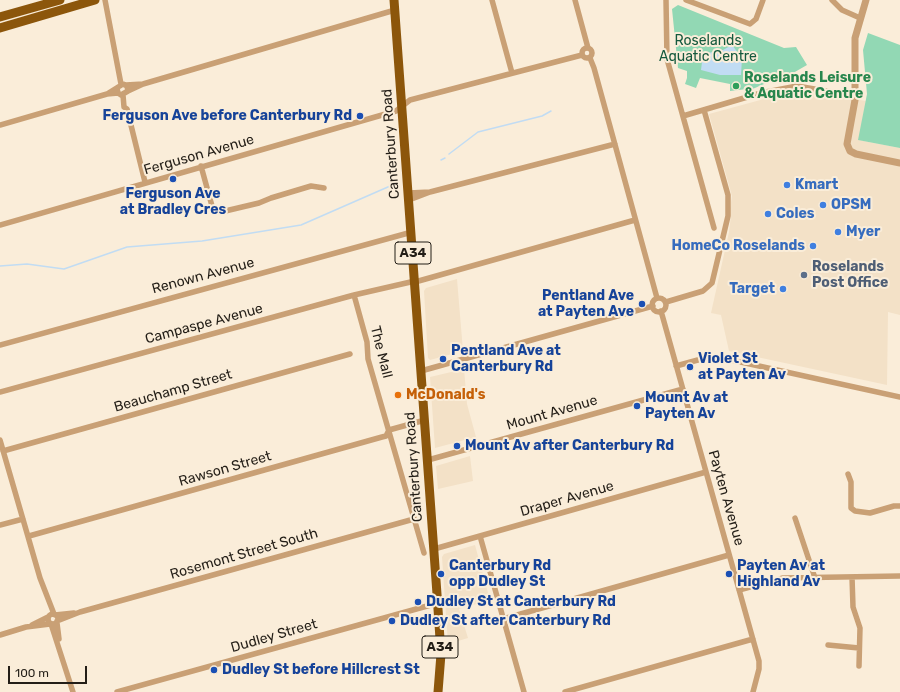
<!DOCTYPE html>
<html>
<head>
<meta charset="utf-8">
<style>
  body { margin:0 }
  #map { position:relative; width:900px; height:692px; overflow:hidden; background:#faedd9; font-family:Rubik,sans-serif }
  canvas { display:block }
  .scale { position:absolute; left:8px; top:666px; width:79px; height:18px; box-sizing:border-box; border:2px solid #231e17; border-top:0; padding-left:5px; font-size:12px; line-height:14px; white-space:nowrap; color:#231e17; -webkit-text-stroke:3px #faedd9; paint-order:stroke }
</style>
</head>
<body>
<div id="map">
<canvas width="900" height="692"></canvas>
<div class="scale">100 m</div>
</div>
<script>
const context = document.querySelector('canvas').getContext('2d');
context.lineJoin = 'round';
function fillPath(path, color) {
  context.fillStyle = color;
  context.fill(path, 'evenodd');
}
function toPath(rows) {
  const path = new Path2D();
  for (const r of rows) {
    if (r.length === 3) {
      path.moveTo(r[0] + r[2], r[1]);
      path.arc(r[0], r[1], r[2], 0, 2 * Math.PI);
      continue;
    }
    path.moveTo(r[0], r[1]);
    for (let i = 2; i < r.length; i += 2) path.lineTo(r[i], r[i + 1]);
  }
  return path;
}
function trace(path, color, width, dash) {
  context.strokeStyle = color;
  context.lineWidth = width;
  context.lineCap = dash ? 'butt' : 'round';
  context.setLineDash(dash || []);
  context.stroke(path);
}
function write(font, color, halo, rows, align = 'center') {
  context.font = font + ' Rubik,sans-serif';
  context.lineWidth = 4;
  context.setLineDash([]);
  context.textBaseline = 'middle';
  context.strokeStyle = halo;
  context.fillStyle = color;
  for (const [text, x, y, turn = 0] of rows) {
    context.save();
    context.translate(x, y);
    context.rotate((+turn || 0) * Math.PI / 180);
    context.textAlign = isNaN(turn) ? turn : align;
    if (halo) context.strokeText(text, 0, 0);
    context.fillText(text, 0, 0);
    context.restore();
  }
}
fillPath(toPath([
  [797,90,866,101,859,140,900,148,900,315,888,312,887,385,729,351,721,315,711,313,729,232,731,216,729,215,732,196,709,114],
  [457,279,463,351,430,360,428,358,424,291,426,288],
  [464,369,467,404,476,437,435,448,430,377],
  [470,456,473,481,438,489,436,466],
  [475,545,490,600,459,609,468,638,448,644,442,557,444,554]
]), '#f3e1c7');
fillPath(toPath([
  [678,5,784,48,796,47,807,65,774,84,771,81,748,91,747,89,730,91,730,84,700,78,696,88,685,84,687,78,687,71,678,68,672,9],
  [868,33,900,45,900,148,858,140,867,94,863,50]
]), '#92d8b4');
fillPath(toPath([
  [732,45,742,58,741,75,720,75,701,70,703,54,723,50]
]), '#c1dcf3');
trace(toPath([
  [449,154,478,132,542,116,551,111],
  [441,160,445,158],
  [0,266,27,264,64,269,127,247,202,241,301,225,397,183]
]), '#c1dcf3', 1.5);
trace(toPath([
  [105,0,121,84],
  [492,0,512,73],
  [575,0,588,48],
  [666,0,667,59,714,228],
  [686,0,750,24,756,19,763,0],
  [832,0,842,10,860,18],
  [587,53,5],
  [590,58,594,68,657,298],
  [126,85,143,84,395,10],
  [128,91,143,84],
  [107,94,123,84,127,86,128,91,121,95,118,93,117,88],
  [123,95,124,107,127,109,145,182],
  [683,116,761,93,797,86,855,96],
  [0,125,107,94,118,93],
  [201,166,212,206,214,210,221,212,259,203,271,198,311,186,324,188],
  [409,193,430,192,615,144],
  [409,200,430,192],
  [0,225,396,111,410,100,582,55],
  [415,282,635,220],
  [354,295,367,342,368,359,424,553],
  [659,305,7],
  [666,302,703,291,712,283,728,216,728,195,704,110],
  [661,311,759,661,759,669,753,692],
  [0,345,412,232],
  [676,366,705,358,718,357,900,397],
  [421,371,653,306],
  [0,392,354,295,415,281],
  [0,440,40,578,54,614],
  [3,451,350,354],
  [428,460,683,389],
  [848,474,851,482,851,508,855,511,870,513,894,506,900,506],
  [795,518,815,578],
  [0,525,23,519],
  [29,536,382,437,386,436,389,430,425,420],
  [480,536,524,692],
  [434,549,706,472],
  [852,577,853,607,860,628,859,666],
  [739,590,783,578,900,576],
  [53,619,5],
  [55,615,74,613],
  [503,619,729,555],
  [57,621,80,612,414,519],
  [57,623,59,639],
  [51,624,73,692],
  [32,625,48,617],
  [0,635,26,627,50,624],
  [828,645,859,648],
  [117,692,438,603],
  [565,692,753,639]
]), '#c9a075', 5.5);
trace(toPath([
  [866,0,855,38,855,100,847,144,850,151,856,154,900,163]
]), '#c9a075', 7);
trace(toPath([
  [394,0,437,594,441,654,438,692],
  [0,17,60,0],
  [0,28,95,0]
]), '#8c560b', 9);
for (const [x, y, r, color] of [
  [736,86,4,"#2e9e5b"],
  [360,116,4,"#1a4fb4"],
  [173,179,4,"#1a4fb4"],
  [787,185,4,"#3f7fe0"],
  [823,205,4,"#3f7fe0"],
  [768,214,4,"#3f7fe0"],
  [838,232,4,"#3f7fe0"],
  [813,246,4,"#3f7fe0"],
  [804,275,4,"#5c6f8a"],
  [783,289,4,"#3f7fe0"],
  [642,304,4,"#1a4fb4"],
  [443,359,4,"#1a4fb4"],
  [690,367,4,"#1a4fb4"],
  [398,395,4,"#e8710a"],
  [637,406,4,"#1a4fb4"],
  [457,446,4,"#1a4fb4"],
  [441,574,4,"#1a4fb4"],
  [729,574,4,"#1a4fb4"],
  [418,602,4,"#1a4fb4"],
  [392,621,4,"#1a4fb4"],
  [214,670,4,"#1a4fb4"]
]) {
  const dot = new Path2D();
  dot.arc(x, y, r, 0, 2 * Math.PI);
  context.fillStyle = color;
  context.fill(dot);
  trace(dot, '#faedd9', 1.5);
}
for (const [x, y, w] of [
  [413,253,36],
  [440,647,36]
]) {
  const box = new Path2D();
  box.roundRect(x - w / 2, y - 11, w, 22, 3);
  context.fillStyle = '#faedd9';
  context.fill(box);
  trace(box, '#231e17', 1);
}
write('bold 13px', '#231e17', null, [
  ["A34",413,253],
  ["A34",440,647]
]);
write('14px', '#14593d', '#faedd9', [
  ["Roselands",708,41],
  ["Aquatic Centre",708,57]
]);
write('bold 14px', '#27864d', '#faedd9', [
  ["Roselands Leisure",744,78],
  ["& Aquatic Centre",744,94]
], 'left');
write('bold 14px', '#164399', '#faedd9', [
  ["Ferguson Ave before Canterbury Rd",352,116,"right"],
  ["Ferguson Ave",173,194,"center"],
  ["at Bradley Cres",173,210,"center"],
  ["Pentland Ave",634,296,"right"],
  ["at Payten Ave",634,312,"right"],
  ["Pentland Ave at",451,351],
  ["Canterbury Rd",451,367],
  ["Violet St",698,359],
  ["at Payten Av",698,375],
  ["Mount Av at",645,398],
  ["Payten Av",645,414],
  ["Mount Av after Canterbury Rd",465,446],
  ["Canterbury Rd",449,566],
  ["opp Dudley St",449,582],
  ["Payten Av at",737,566],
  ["Highland Av",737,582],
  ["Dudley St at Canterbury Rd",426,602],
  ["Dudley St after Canterbury Rd",400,621],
  ["Dudley St before Hillcrest St",222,670]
], 'left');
write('14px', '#231e17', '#faedd9', [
  ["Canterbury Road",391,144,-94],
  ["Ferguson Avenue",199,155,-16],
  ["Renown Avenue",203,276,-15],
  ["Campaspe Avenue",204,324,-15],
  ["The Mall",381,352,76],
  ["Beauchamp Street",173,391,-16],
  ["Mount Avenue",552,413,-16],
  ["Canterbury Road",414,467,-94],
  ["Rawson Street",225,469,-16],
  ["Payten Avenue",726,498,74],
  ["Draper Avenue",567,499,-16],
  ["Rosemont Street South",244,554,-16],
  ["Dudley Street",274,636,-16]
]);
write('bold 14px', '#366cbe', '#faedd9', [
  ["Kmart",795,185],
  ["OPSM",831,205],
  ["Coles",776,214],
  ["Myer",846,232],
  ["HomeCo Roselands",805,246,"right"],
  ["Target",775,289,"right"]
], 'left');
write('bold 14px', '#4e5e75', '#faedd9', [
  ["Roselands",812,267],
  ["Post Office",812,283]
], 'left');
write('bold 14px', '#c56008', '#faedd9', [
  ["McDonald's",406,395]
], 'left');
</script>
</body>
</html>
